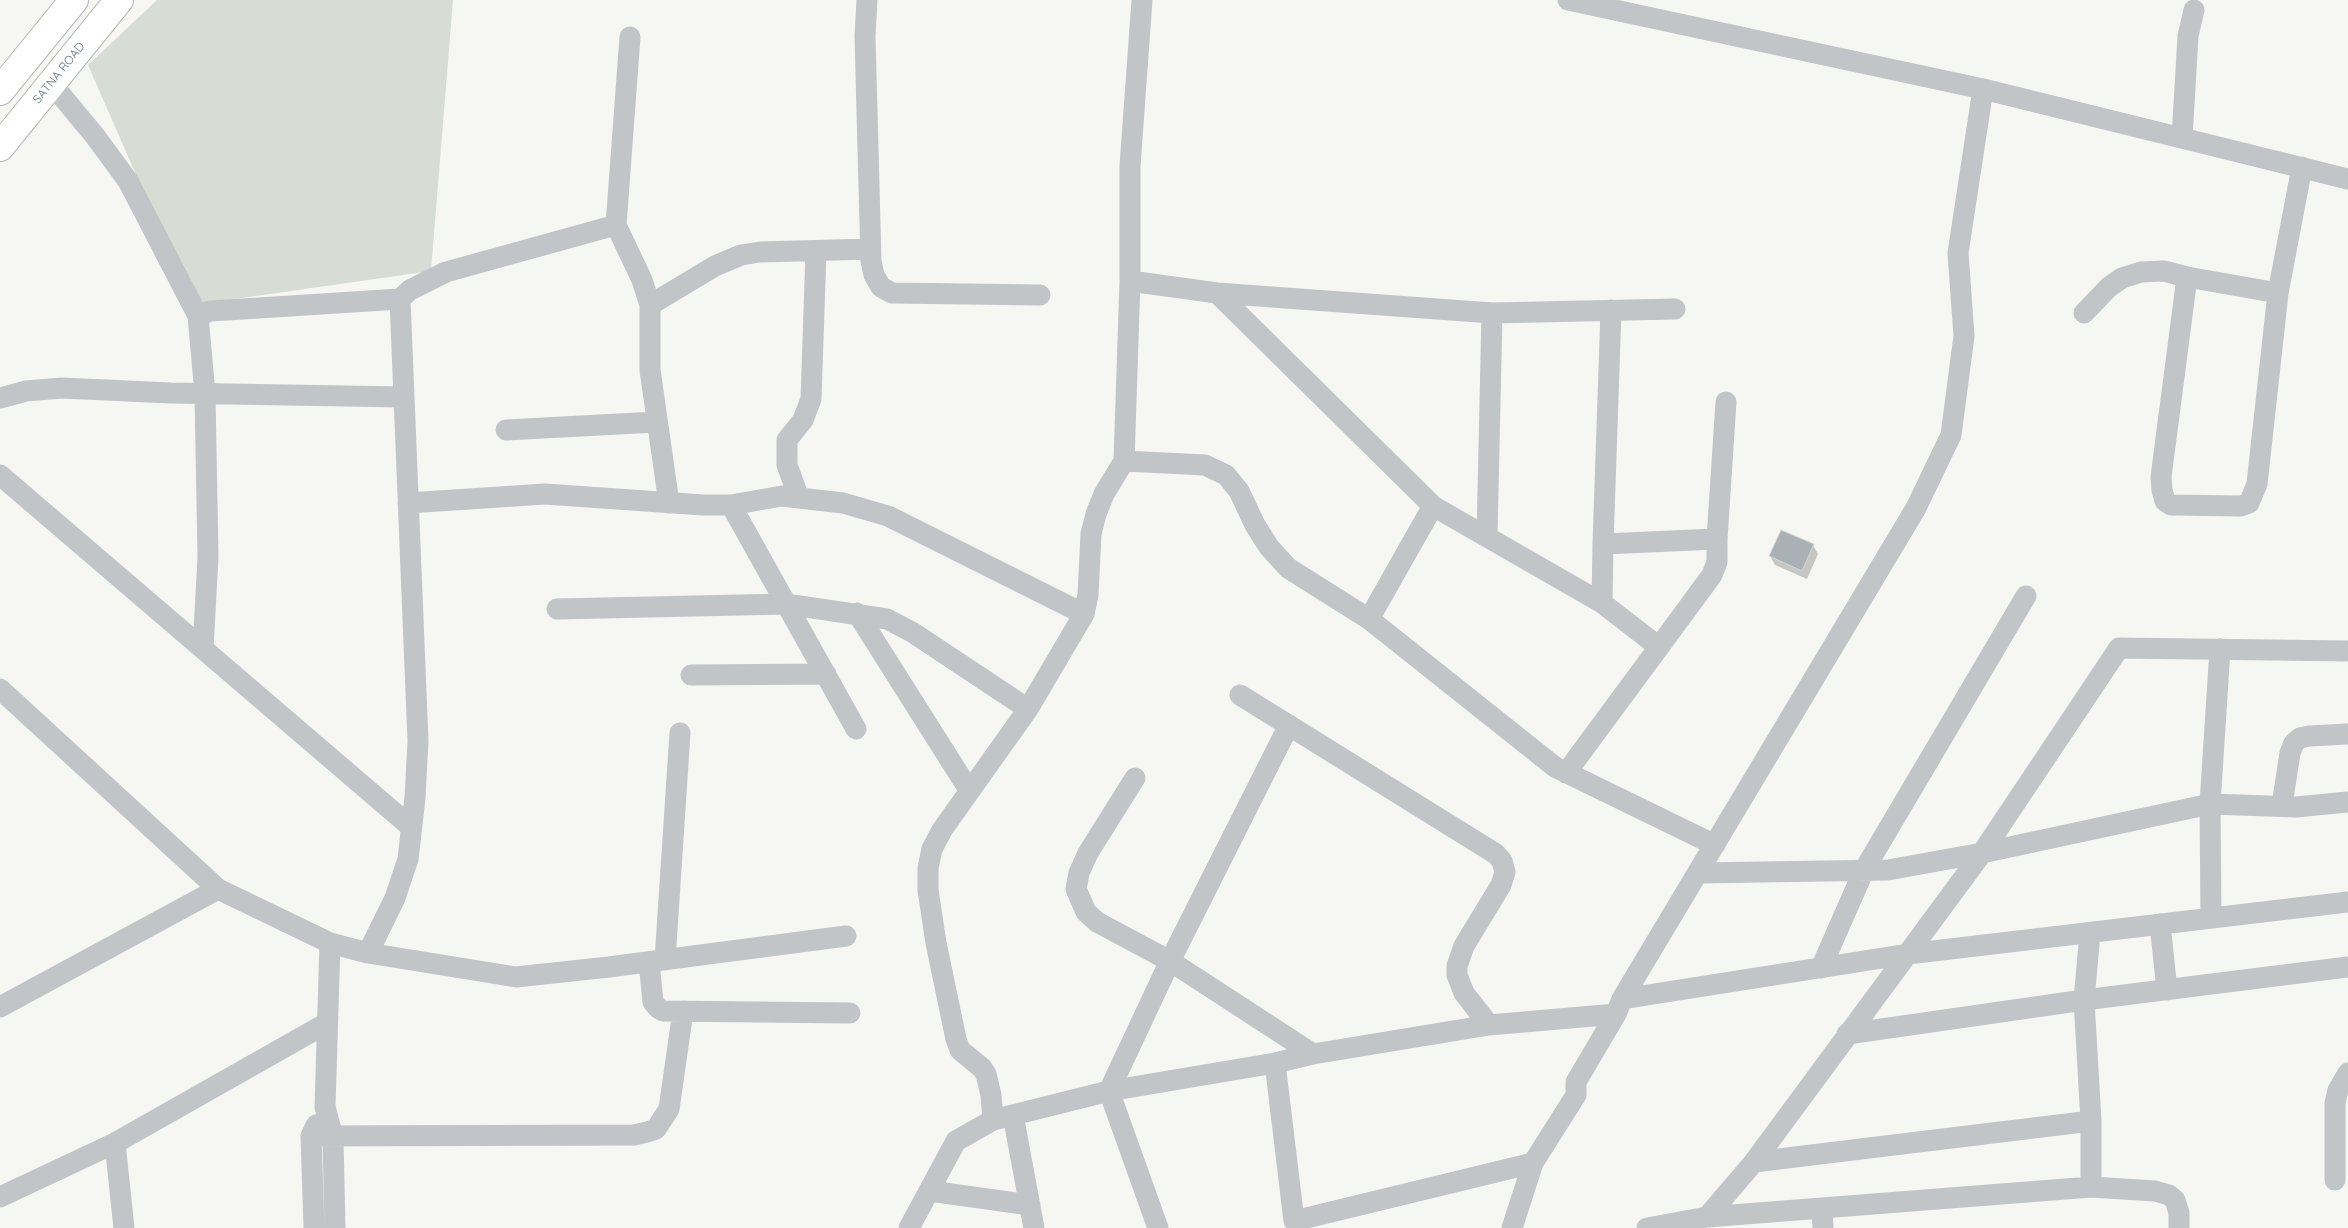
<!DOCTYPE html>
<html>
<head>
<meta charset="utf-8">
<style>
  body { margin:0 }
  canvas { display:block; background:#f6f6f3 }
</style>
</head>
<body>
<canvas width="2348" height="1228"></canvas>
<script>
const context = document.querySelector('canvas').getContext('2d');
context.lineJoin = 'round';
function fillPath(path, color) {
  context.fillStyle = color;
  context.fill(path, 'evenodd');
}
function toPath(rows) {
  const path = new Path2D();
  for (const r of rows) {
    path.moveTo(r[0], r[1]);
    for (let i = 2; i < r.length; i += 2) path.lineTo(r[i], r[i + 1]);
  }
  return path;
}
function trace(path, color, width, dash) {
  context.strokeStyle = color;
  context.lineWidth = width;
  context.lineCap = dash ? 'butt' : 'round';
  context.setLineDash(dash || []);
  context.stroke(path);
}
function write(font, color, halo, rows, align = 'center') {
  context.font = font + ' Quicksand,sans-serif';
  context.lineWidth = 5;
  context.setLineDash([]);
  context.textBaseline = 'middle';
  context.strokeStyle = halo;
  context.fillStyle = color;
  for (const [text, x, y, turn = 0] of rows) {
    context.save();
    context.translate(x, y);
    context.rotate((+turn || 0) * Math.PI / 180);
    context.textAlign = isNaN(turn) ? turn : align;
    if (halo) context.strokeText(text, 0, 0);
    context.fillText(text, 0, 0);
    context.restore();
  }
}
fillPath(toPath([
  [157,0,453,0,431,271,193,305,88,65]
]), '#d7ddd4');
fillPath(toPath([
  [1813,545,1818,554,1807,579,1775,565,1770,556]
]), '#0003');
const building = toPath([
  [1781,530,1814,544,1802,571,1769,556,1781,530]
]);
fillPath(building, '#aab1b6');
trace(building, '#d7d7d5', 1);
const major = toPath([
  [0,91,74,0],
  [0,147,119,0]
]);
trace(major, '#b5b8bc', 30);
trace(toPath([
  [867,0,865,36,871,261,874,275,881,287,892,293,1040,295],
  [1142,0,1130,166,1130,281,1124,461,1205,465,1226,475,1239,491,1255,525,1269,547,1288,568,1369,619,1433,506],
  [1568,0,1983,89,2348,179],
  [630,37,616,225,642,280,650,305,650,370,669,503],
  [51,83,95,136,128,181,198,316],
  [2182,138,2188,36,2194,10],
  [2187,277,2161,477,2162,490,2165,501,2171,505,2241,506,2249,503,2257,484,2278,293,2302,167],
  [1130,281,1217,293,1492,313,1675,309],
  [1217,293,1433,506,1602,603,1603,544,1717,539,1726,402],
  [650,305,715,266,741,255,760,252,870,249],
  [2084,313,2109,287,2122,278,2141,272,2164,271,2187,277,2278,293],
  [0,398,26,391,62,388,171,393,403,397],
  [506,430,656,422],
  [0,475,411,827],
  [799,498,787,465,787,440,803,420,811,399,816,251],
  [408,503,545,494,703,505,731,505,782,496,843,503,888,516,1084,614],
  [731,505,856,729],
  [1487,536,1492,313],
  [1603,544,1611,310],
  [557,609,786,604,887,619,912,632,1028,709],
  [857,613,969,790],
  [1369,619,1555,767,1715,845],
  [1659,647,1712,575,1717,562,1717,539],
  [203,649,208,557,205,394,198,316,210,311,227,310,400,299],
  [691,675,826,674],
  [0,689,218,889,330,943,368,953,516,977,609,967,846,936],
  [1240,695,1496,854,1502,861,1505,872,1501,885,1464,946,1457,966,1457,975,1464,993,1489,1025],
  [1566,773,1659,647,1602,603],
  [1135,778,1088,853,1079,873,1076,889,1086,912,1097,922,1170,961,1313,1054],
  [2282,805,2290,753,2294,743,2300,738,2309,736,2348,734],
  [1698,873,1888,870,1982,853,2210,804,2296,807,2348,802],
  [2211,918,2210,804,2220,649],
  [2160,924,2167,990],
  [2090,933,2084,1000,2348,967],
  [330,943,325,1107,333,1137,335,1228],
  [368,953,395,898,408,859,415,798,418,741,400,299,410,290,446,272,616,225],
  [665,960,680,733],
  [649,962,653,1002,658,1008,663,1011,850,1013],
  [1821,968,1864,870,2026,596],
  [1622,999,1908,954,2348,902],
  [0,1007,218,889],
  [1616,1014,1622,999,1916,508,1951,435,1964,336,1958,253,1983,89],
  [1275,1063,1294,1221,1533,1163],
  [1109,1091,1275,1063,1313,1054,1489,1025,1616,1014,1576,1082,1576,1095,1533,1163,1512,1228],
  [1109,1091,1170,961,1289,725],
  [1013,1115,1034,1228],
  [993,1120,991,1095,986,1074,982,1068,960,1050,956,1039,936,943,928,890,928,868,932,849,942,830,1028,709,1084,614,1088,595,1091,534,1096,514,1104,494,1124,461],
  [311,1136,634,1135,647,1132,656,1129,669,1109,683,1011],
  [115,1143,124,1228],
  [1754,1162,2091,1121,2084,1000,1847,1034],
  [2335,1180,2335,1103,2338,1090,2348,1073],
  [2091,1187,2155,1191,2169,1195,2175,1200,2179,1213,2179,1228],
  [930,1191,1030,1205],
  [0,1197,115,1143,327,1023],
  [1822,1208,1823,1228],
  [1707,1217,1754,1162,1982,853,2119,648,2348,651],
  [314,1228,311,1136,316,1125],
  [909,1228,956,1141,993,1120,1109,1091,1158,1228],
  [1647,1228,1707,1217,2091,1187,2091,1121]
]), '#c1c5c8', 21);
trace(major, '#fff', 28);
write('12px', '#677582', '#fff', [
  ["SATNA ROAD",59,73,-51]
]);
</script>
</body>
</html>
